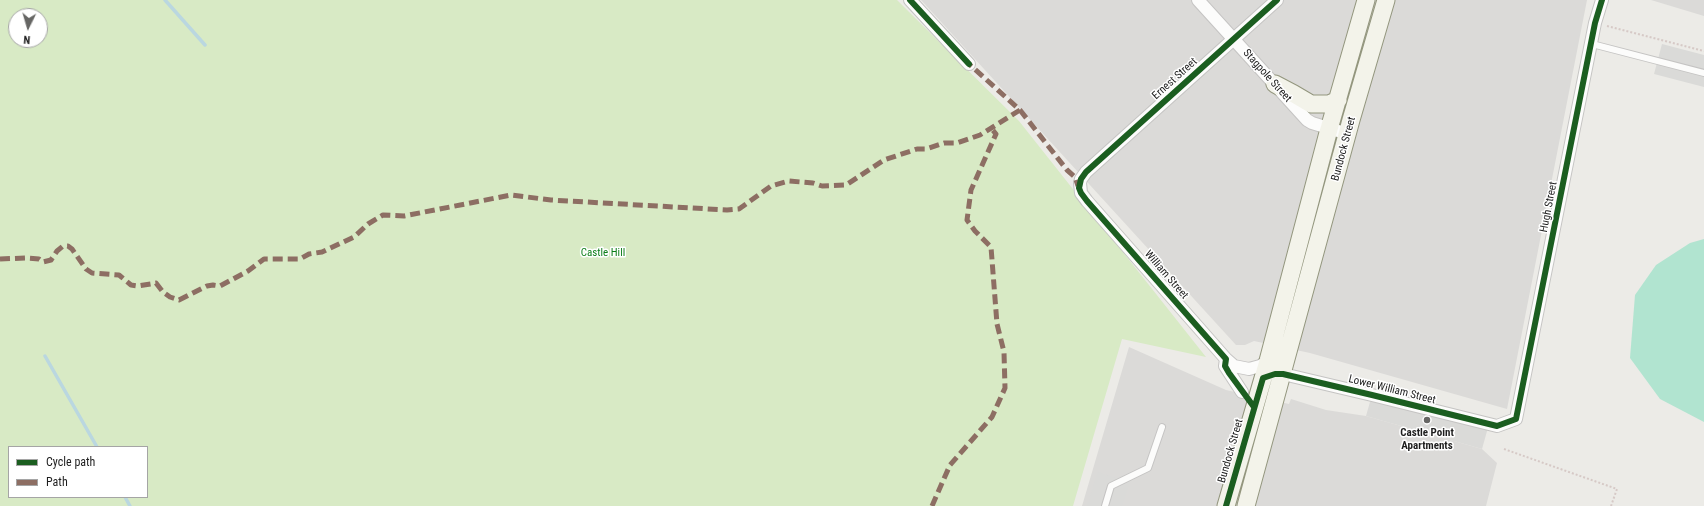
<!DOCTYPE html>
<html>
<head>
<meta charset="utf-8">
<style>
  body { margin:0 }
  #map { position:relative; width:1704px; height:506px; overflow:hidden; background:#ecebe7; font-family:"Roboto Condensed",sans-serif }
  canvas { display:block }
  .legend { position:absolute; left:8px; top:446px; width:140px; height:52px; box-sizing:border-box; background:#fff; border:1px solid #a5a5a5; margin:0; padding:5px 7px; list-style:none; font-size:12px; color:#1e1e1e }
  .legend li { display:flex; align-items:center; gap:8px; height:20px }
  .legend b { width:20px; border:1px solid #a5a5a5 }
  .north { position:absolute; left:8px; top:8px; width:40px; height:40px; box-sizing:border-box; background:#fff; border:1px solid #a5a5a5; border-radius:50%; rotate:185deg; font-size:11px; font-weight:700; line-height:16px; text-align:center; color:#1e1e1e }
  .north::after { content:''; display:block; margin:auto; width:14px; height:18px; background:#666664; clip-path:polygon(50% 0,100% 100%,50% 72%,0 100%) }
</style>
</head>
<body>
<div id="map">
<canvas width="1704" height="506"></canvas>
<ul class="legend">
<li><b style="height:5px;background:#1b5e20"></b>Cycle path</li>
<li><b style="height:5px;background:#8d6e63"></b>Path</li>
</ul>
<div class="north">N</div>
</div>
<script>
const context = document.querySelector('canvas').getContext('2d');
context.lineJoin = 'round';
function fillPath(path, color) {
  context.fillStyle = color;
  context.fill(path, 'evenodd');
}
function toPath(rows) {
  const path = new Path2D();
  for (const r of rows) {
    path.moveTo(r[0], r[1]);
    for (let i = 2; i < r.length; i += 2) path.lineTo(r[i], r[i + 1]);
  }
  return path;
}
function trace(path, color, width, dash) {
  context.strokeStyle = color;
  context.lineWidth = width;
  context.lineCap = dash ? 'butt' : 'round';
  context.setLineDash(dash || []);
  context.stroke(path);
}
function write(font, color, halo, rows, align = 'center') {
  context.font = font + ' "Roboto Condensed",sans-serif';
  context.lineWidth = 3;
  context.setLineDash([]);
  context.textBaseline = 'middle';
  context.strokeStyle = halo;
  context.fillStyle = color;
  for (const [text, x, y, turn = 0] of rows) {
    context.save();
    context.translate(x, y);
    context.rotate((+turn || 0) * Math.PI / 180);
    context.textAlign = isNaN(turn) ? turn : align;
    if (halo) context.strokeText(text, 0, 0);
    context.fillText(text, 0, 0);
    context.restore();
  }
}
fillPath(toPath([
  [921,0,1587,0,1507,409,1310,353,1254,341,1245,345,1236,345],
  [1651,0,1704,0,1704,16],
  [1129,347,1226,390,1289,404,1291,399,1326,410,1366,416,1482,449,1497,463,1486,506,1082,506]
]), '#dbdad8');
fillPath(toPath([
  [1662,44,1704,55,1704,87,1654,74],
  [1372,395,1489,424,1482,449,1366,416],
  [1098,472,1130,482,1122,506,1087,506]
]), '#dadad8');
fillPath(toPath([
  [0,0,897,0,1019,121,1206,357,1122,339,1073,506,0,506],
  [16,16,40,16,40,40,16,40],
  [9,447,147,447,147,497,9,497]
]), '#d8eac5');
fillPath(toPath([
  [1704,239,1704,422,1660,399,1630,358,1635,295,1656,265,1690,243]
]), '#b1e4d0');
trace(toPath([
  [165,0,205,45],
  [45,356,97,447],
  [125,497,130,506]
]), '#bad7e0', 3.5);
const lane = toPath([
  [1592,44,1704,73],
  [1105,506,1111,486,1148,468,1162,427]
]);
const street = toPath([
  [910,0,969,64],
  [1198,0,1307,120,1312,123,1348,134],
  [1226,359,1234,366,1249,369,1260,366,1268,361],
  [1274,374,1283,374,1372,395,1497,426,1516,419,1595,23,1602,0],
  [1242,392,1225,366,1226,359,1087,201,1081,193,1080,183,1081,179,1086,172,1277,0]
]);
const secondary = toPath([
  [1275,84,1294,94,1311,104,1329,104,1338,100],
  [1226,506,1268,361,1329,129,1366,0],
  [1246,506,1351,120,1386,0]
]);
trace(lane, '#c5c4c3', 8);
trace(street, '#c5c4c3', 14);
trace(secondary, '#93967e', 19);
trace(toPath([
  [1607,26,1704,51],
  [1504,449,1617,489,1611,506]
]), '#d6c9c6', 2, [2, 2]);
trace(lane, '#fcfcfb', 6);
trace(street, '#fcfcfb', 12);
trace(secondary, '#f3f3ea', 17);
trace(toPath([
  [1020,110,1067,170,1075,177,1078,186],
  [0,259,25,258,39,259,43,262,51,260,57,251,63,246,68,246,72,249,86,269,92,273,119,275,131,285,138,286,156,283,163,292,170,297,179,300,207,286,213,285,220,286,248,271,264,259,300,259,309,254,322,252,354,237,368,224,383,215,404,216,511,195,551,200,727,210,739,209,771,186,789,181,813,183,822,186,846,185,884,160,917,149,926,149,944,143,957,143,980,135,1020,110,969,64],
  [932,506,950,465,992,417,1005,388,1004,352,997,324,991,247,975,231,967,220,971,190,996,134,991,128]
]), '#8d6e63', 5, [10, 5]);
trace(toPath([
  [910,0,969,64],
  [1254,407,1229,373,1225,366,1226,359,1087,201,1081,193,1079,188,1081,179,1086,172,1277,0],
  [1226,506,1263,378,1275,374,1283,374,1372,395,1497,426,1516,419,1595,23,1602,0]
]), '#1b5e20', 6);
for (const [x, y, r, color] of [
  [1427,420,4,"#666664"]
]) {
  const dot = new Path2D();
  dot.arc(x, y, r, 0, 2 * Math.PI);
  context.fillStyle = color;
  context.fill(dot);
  trace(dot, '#fff', 1.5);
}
write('11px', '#1e1e1e', '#fff', [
  ["Stagpole Street",1267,76,48],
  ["Ernest Street",1175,79,-42],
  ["Bundock Street",1344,149,-75],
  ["Hugh Street",1549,207,-79],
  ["William Street",1166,275,49],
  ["Lower William Street",1392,390,14],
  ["Bundock Street",1231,451,-74]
]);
write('11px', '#0b7d18', '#fff', [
  ["Castle Hill",603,253]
]);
write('bold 11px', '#1e1e1e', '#fff', [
  ["Castle Point",1427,433],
  ["Apartments",1427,446]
]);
</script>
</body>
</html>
